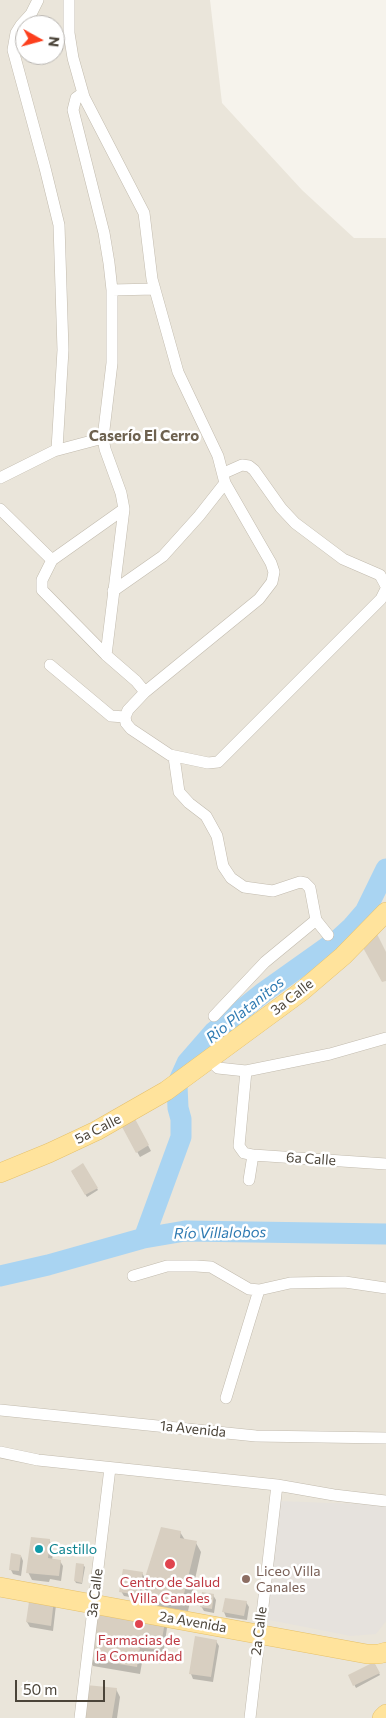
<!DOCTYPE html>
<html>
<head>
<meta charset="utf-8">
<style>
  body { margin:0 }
  #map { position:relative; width:386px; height:1718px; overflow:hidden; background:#f6f3ec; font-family:Commissioner,sans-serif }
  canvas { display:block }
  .north { position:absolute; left:15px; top:15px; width:50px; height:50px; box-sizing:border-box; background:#fff; border:1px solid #b7b4b0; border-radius:50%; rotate:97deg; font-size:14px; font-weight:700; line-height:20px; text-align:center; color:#4b4439 }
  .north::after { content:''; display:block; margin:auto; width:18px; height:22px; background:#fc3f1d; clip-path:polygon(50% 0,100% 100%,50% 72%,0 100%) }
  .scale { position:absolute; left:15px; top:1680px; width:90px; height:22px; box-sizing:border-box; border:2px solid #4b4439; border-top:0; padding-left:6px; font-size:15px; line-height:18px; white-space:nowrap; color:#4b4439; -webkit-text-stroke:4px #fff; paint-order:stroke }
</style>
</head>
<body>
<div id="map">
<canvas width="386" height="1718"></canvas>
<div class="north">N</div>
<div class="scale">50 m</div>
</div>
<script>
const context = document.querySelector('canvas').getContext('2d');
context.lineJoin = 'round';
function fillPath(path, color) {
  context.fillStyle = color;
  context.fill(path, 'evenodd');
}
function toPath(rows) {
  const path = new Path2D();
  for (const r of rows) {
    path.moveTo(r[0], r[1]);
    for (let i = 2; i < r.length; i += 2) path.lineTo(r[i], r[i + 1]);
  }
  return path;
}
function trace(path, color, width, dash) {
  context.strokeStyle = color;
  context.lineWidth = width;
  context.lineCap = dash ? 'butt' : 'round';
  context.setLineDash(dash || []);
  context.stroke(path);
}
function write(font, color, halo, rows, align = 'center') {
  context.font = font + ' Commissioner,sans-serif';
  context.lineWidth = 5;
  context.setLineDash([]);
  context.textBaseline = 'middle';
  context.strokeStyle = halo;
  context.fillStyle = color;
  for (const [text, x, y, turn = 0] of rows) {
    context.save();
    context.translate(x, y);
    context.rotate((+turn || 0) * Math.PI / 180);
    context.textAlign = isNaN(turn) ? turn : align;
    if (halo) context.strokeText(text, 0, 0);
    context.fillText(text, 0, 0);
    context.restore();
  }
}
fillPath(toPath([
  [0,0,210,0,222,103,302,190,354,238,386,238,386,1718,0,1718],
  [25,25,55,25,55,55,25,55]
]), '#eae5da');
fillPath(toPath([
  [279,1501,386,1505,386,1621,376,1634,351,1636,264,1619]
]), '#e6e2dd');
fillPath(toPath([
  [134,1119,151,1151,140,1157,123,1126],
  [83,1165,98,1190,87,1197,72,1172],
  [180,1532,185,1540,196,1543,201,1552,188,1611,155,1606,143,1586,141,1599,124,1596,121,1591,142,1573,146,1580],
  [49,1540,54,1548,52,1560,60,1561,63,1566,61,1581,50,1579,49,1582,32,1580,28,1572],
  [21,1556,23,1561,21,1576,13,1574,11,1570],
  [83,1565,85,1567,82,1584,76,1583,75,1581],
  [213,1595,216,1600,214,1613,204,1611,201,1606],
  [246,1602,249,1607,247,1620,226,1617,224,1612],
  [56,1605,53,1631,30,1627,27,1622],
  [99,1612,165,1623,167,1628,163,1655,144,1651,140,1674,93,1666,89,1658,95,1614],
  [216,1641,219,1646,213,1682,193,1679,191,1674],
  [374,1663,380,1675,356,1688,350,1676],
  [116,1689,120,1697,117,1718,83,1718]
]), '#0003');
trace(toPath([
  [144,1238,181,1137,181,1119,178,1108,177,1085,187,1063,214,1032,264,992,340,938,352,927,365,912,386,869],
  [0,1276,48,1265,144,1238,185,1231,386,1234]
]), '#a9d4f2', 21);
fillPath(toPath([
  [375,930,386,952,386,981,382,982,361,944],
  [134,1117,149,1145,136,1153,121,1125],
  [83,1163,98,1188,85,1195,71,1171],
  [161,1527,181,1531,180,1538,197,1541,182,1602,148,1596,150,1588,142,1587],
  [31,1537,50,1539,48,1558,61,1560,59,1576,26,1573],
  [11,1553,21,1555,19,1571,9,1570],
  [76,1563,84,1564,82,1583,74,1581],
  [123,1569,143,1572,139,1595,119,1592],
  [202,1592,214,1594,212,1609,200,1607],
  [30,1595,54,1599,51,1626,26,1622],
  [225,1598,247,1601,244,1616,222,1612],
  [94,1614,165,1622,160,1650,140,1647,137,1667,88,1659],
  [195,1636,217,1640,211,1677,189,1674],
  [374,1662,380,1673,353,1686,348,1675],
  [86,1685,117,1688,112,1718,82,1718]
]), '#d8cfc1');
const minor = toPath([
  [38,0,31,14,21,25,16,33,13,50,45,168,59,225,63,350,57,449],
  [69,0,69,33,73,58,84,97,144,213,152,279,178,372,218,456,225,483,271,563,274,572,272,582,259,599,145,692,128,710,125,717,126,723,131,729,170,755,208,763,218,762,381,599,386,589],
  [83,93,76,98,73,110,104,233,109,263,112,290,112,363,103,438,105,449,121,493,124,509,106,655],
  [112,290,155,289],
  [224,473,242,465,249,466,254,470,281,508,295,523,343,559,380,575,386,586],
  [0,478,54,451,103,438],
  [0,509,52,560],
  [124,509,52,560,42,580,42,590,106,655,136,681,145,692],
  [113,591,163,556,199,516,225,483],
  [50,665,111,716,125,717],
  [174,757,179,792,189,803,206,816,217,836,223,866,231,878,244,887,273,891,300,882,305,883,310,888,316,920,328,935],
  [214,1016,265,962,316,920],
  [209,1059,218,1068,246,1071,330,1054,386,1038],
  [246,1071,239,1146,244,1153,253,1155,386,1164],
  [249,1180,253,1155],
  [133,1276,167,1266,196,1266,211,1267,249,1289,259,1290,290,1283,345,1282,386,1288],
  [226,1398,259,1290],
  [0,1410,256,1436,386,1438],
  [0,1452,38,1460,277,1485,334,1495,386,1501],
  [80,1718,110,1468],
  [250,1718,277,1485]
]);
const primary = toPath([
  [0,1173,49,1153,96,1131,166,1091,302,991,343,956,386,912],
  [0,1587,367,1654,379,1654,386,1652],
  [382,1718,386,1714]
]);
trace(minor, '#c2bbae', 12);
trace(primary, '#e6c16a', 20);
trace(minor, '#fff', 11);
trace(primary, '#ffe39c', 19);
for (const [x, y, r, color] of [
  [39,1549,5,"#0f9aa8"],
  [170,1564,6,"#e0444e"],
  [246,1579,5,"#8d6e63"],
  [139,1624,5,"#e0444e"]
]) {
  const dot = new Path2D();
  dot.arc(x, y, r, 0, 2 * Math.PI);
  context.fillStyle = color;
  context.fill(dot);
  trace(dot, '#fff', 2);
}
write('14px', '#4b4439', '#fff', [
  ["3a Calle",292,997,-38],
  ["5a Calle",98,1129,-27],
  ["6a Calle",311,1159,4],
  ["1a Avenida",193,1429,6],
  ["3a Calle",95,1593,-83],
  ["2a Avenida",193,1622,10],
  ["2a Calle",259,1631,-83]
]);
write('14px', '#0d838f', '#fff', [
  ["Castillo",49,1549]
], 'left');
write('14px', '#785e54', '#fff', [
  ["Liceo Villa",256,1571],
  ["Canales",256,1587]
], 'left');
write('14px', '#be3a42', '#fff', [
  ["Centro de Salud",170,1582],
  ["Villa Canales",170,1598],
  ["Farmacias de",139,1640],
  ["la Comunidad",139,1656]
]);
write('bold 15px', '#6e6250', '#fff', [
  ["Caserío El Cerro",144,436]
]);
write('italic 15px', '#2e7ab2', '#fff', [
  ["Rio Platanitos",245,1010,-39],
  ["Río Villalobos",220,1233,-1]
]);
</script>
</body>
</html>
